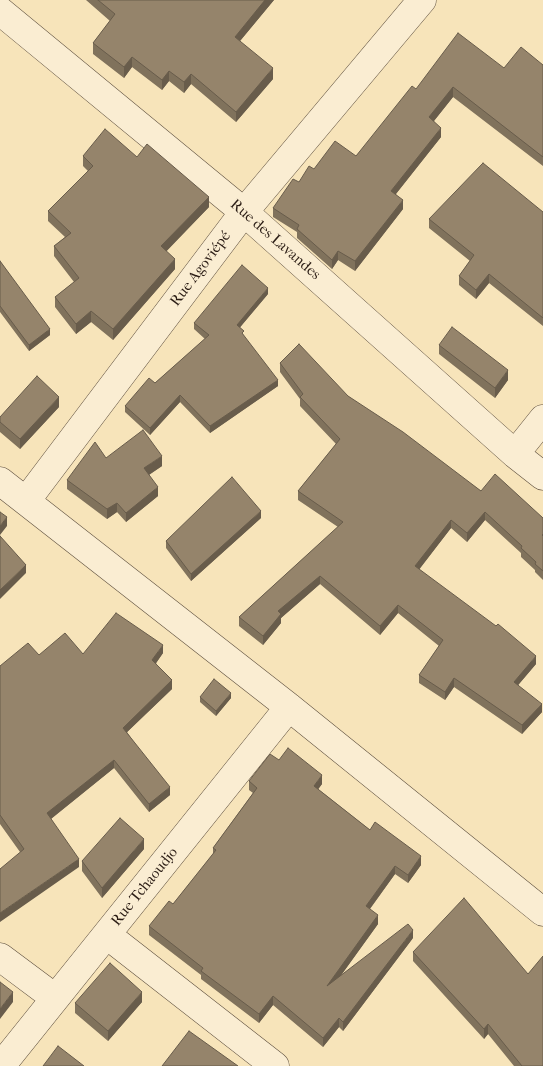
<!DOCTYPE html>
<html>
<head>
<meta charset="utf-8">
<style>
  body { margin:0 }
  canvas { display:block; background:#f7e4ba }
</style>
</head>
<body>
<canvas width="543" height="1066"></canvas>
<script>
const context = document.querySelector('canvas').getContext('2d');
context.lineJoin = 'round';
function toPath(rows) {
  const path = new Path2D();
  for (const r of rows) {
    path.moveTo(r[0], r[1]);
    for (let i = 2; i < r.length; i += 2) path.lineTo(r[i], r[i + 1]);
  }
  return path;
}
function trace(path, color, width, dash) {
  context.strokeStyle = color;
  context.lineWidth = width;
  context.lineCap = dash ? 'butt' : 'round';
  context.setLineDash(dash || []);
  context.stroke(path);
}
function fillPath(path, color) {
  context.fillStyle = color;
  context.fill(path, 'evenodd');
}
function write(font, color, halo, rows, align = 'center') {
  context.font = font + ' "IM FELL French Canon",serif';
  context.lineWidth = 4.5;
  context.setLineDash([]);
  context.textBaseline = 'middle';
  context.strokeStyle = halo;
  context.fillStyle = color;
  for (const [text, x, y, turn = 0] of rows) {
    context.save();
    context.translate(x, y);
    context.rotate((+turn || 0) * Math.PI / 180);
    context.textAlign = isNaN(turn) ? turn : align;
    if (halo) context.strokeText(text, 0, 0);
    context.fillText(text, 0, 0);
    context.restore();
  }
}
const minor = toPath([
  [0,11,244,212,515,454,543,476],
  [515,454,543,419],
  [0,481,289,707,543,912],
  [26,501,244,212,422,0],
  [107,935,275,1066],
  [0,957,55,998],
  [1,1066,289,707]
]);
trace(minor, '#5e4f3e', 29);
trace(minor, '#faedd2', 28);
fillPath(toPath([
  [86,0,274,0,240,41,273,79,236,122,191,84,184,93,169,81,162,90,132,67,124,78,93,54,93,43,110,21],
  [543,65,543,166,453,97,434,121,441,137,396,194,403,209,355,271,338,260,332,269,297,238,297,232,273,217,273,208,299,182,314,169,356,156,416,89,504,68],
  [83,156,137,157,209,207,166,251,175,269,113,340,91,322,76,334,55,307,55,297,74,282,54,256,54,246,65,237,48,221,48,211,88,171,83,166],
  [543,212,543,326,489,283,476,299,459,285,459,276,470,261,429,228,429,219],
  [0,261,50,335,29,351,0,312],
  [268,294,240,327,244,337,278,386,210,433,180,402,150,435,125,412,125,406,155,383,205,339,194,329,194,323],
  [439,345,508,380,495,398,439,354],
  [280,363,348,396,481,491,543,518,543,580,535,572,535,570,521,557,521,553,485,520,467,542,451,528,419,569,536,664,518,685,542,712,522,734,454,687,445,700,419,683,419,675,439,646,398,613,380,635,320,584,281,618,281,623,263,645,239,626,239,617,338,527,298,500,298,491,336,444,300,406,300,399,280,372],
  [59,407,20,449,0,432,0,417],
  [106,458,162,466,149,475,158,496,126,522,117,512,107,519,67,489,67,480],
  [261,518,191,581,166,548,166,541],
  [163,653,156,663,172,689,127,732,170,795,149,812,114,768,51,819,79,867,20,852,0,824,0,666,39,655,83,654],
  [200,697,231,698,216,716,200,702],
  [279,760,322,784,318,789,370,830,421,865,408,883,395,874,370,909,378,924,341,975,413,938,343,1031,339,1027,323,1047,273,1005,259,1023,201,979,201,975,149,935,149,926,173,904,213,854,213,848,253,793,249,790,249,781],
  [144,849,102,898,82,871,82,861],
  [413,952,528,974,543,1066,514,1066,488,1034,484,1039,413,961],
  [142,1002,108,1041,75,1013,75,1003]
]), '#80725c');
fillPath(toPath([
  [265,0,274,0,235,47,235,37],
  [132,57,132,67,124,78,124,67],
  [273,68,273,79,236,122,236,112],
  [169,71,169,81,162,90,162,80],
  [191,74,191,84,184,93,184,82],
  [453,87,453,97,429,127,429,117],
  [441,128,441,137,391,200,391,191],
  [209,197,209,207,161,257,161,246],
  [403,200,403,209,355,271,355,261],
  [338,251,338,260,332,269,332,260],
  [175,259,175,269,113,340,113,329],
  [489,274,489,283,476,299,476,290],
  [268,288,268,294,237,331,237,325],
  [91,311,91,322,76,334,76,324],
  [50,329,50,335,29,351,29,345],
  [508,370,508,380,495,398,495,388],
  [278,380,278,386,210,433,210,426],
  [180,395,180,402,150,435,150,428],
  [59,397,59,407,20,449,20,439],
  [162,456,162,466,144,478,144,468],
  [158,487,158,496,126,522,126,513],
  [117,503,117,512,107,519,107,509],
  [261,511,261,518,191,581,191,574],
  [485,512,485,520,467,542,467,533],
  [7,517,7,526,0,535,0,526],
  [451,520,451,528,415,575,415,566],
  [26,565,26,573,0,599,0,590],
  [320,576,320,584,281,618,281,623,263,645,263,636,278,611],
  [398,605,398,613,380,635,380,626],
  [163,645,163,653,152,669,152,660],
  [536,656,536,664,514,690,514,682],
  [454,678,454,687,445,700,445,692],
  [172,680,172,689,123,736,123,728],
  [231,693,231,698,216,716,216,711],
  [542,704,542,712,522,734,522,725],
  [114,760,114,768,47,822,47,813],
  [322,775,322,784,314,795,314,786],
  [170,787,170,795,149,812,149,804],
  [144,839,144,849,102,898,102,888],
  [421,856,421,865,408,883,408,875],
  [79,859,79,867,0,922,0,913],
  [395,866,395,874,366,914,366,906],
  [378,915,378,924,327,995,327,986],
  [413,930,413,938,343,1031,343,1022],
  [13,992,13,1002,0,1019,0,1009],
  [142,992,142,1002,108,1041,108,1031],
  [273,996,273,1005,259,1023,259,1014],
  [339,1018,339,1027,323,1047,323,1038],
  [488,1024,488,1034,484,1039,484,1029]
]), '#685c4b');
const building = toPath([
  [98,0,265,0,235,37,273,68,236,112,191,74,184,82,169,71,162,80,132,57,124,67,93,43,115,14,98,0],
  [458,33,504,68,521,47,543,65,543,157,453,87,429,117,441,128,391,191,403,200,355,261,338,251,332,260,297,229,299,225,273,208,293,179,299,182,309,166,314,169,335,141,356,156,412,86,416,89,458,33],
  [105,129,137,157,147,144,209,197,161,246,175,259,113,329,91,311,76,324,55,297,79,278,54,246,71,233,48,211,93,166,83,156,105,129],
  [483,163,543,212,543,318,489,274,476,290,459,276,474,255,429,219,483,163],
  [0,261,50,329,29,345,0,306,0,261],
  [242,265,268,288,237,325,244,331,242,333,278,380,210,426,180,395,150,428,125,406,149,378,155,383,209,335,194,323,242,265],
  [452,327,508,370,495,388,439,345,452,327],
  [299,344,348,396,403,432,481,491,495,474,543,518,543,534,542,535,543,536,543,571,535,564,536,562,521,548,522,546,485,512,467,533,451,520,415,566,496,626,498,624,536,656,514,682,542,704,522,725,454,678,445,692,419,675,443,640,398,605,380,626,320,576,278,611,281,614,263,636,239,617,343,522,298,491,340,439,300,397,303,394,280,363,299,344],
  [37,376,59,397,20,439,0,422,0,417,37,376],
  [143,430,162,456,144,468,158,487,126,513,117,503,107,509,67,480,95,442,106,458,143,430],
  [232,477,261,511,191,574,166,541,232,477],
  [0,512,7,517,0,526,0,512],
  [0,536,26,565,0,590,0,536],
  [116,613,163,645,152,660,172,680,123,728,170,787,149,804,114,760,47,813,79,859,0,913,0,869,24,849,0,815,0,666,28,643,39,655,65,633,83,654,116,613],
  [214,679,231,693,216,711,200,697,214,679],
  [288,748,322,775,314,786,370,830,375,822,421,856,408,875,395,866,366,906,378,915,327,986,408,924,413,930,343,1022,339,1018,323,1038,273,996,259,1014,201,971,203,968,149,926,169,901,173,904,216,850,213,848,257,788,249,781,270,754,279,760,288,748],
  [120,818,144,839,102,888,82,861,120,818],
  [464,898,528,974,543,956,543,1066,522,1066,488,1024,484,1029,413,952,464,898],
  [110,963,142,992,108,1031,75,1003,110,963],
  [0,982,13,992,0,1009,0,982],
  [189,1031,238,1066,162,1066,189,1031],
  [58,1046,84,1066,43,1066,58,1046]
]);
fillPath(building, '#95846b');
trace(building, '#685c4b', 1);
write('15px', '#2b1d15', '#faedd2', [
  ["Rue des Lavandes",275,240,41],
  ["Rue Agoviépé",201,269,-53],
  ["Rue Tchaoudjo",145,887,-51]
]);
</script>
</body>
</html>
